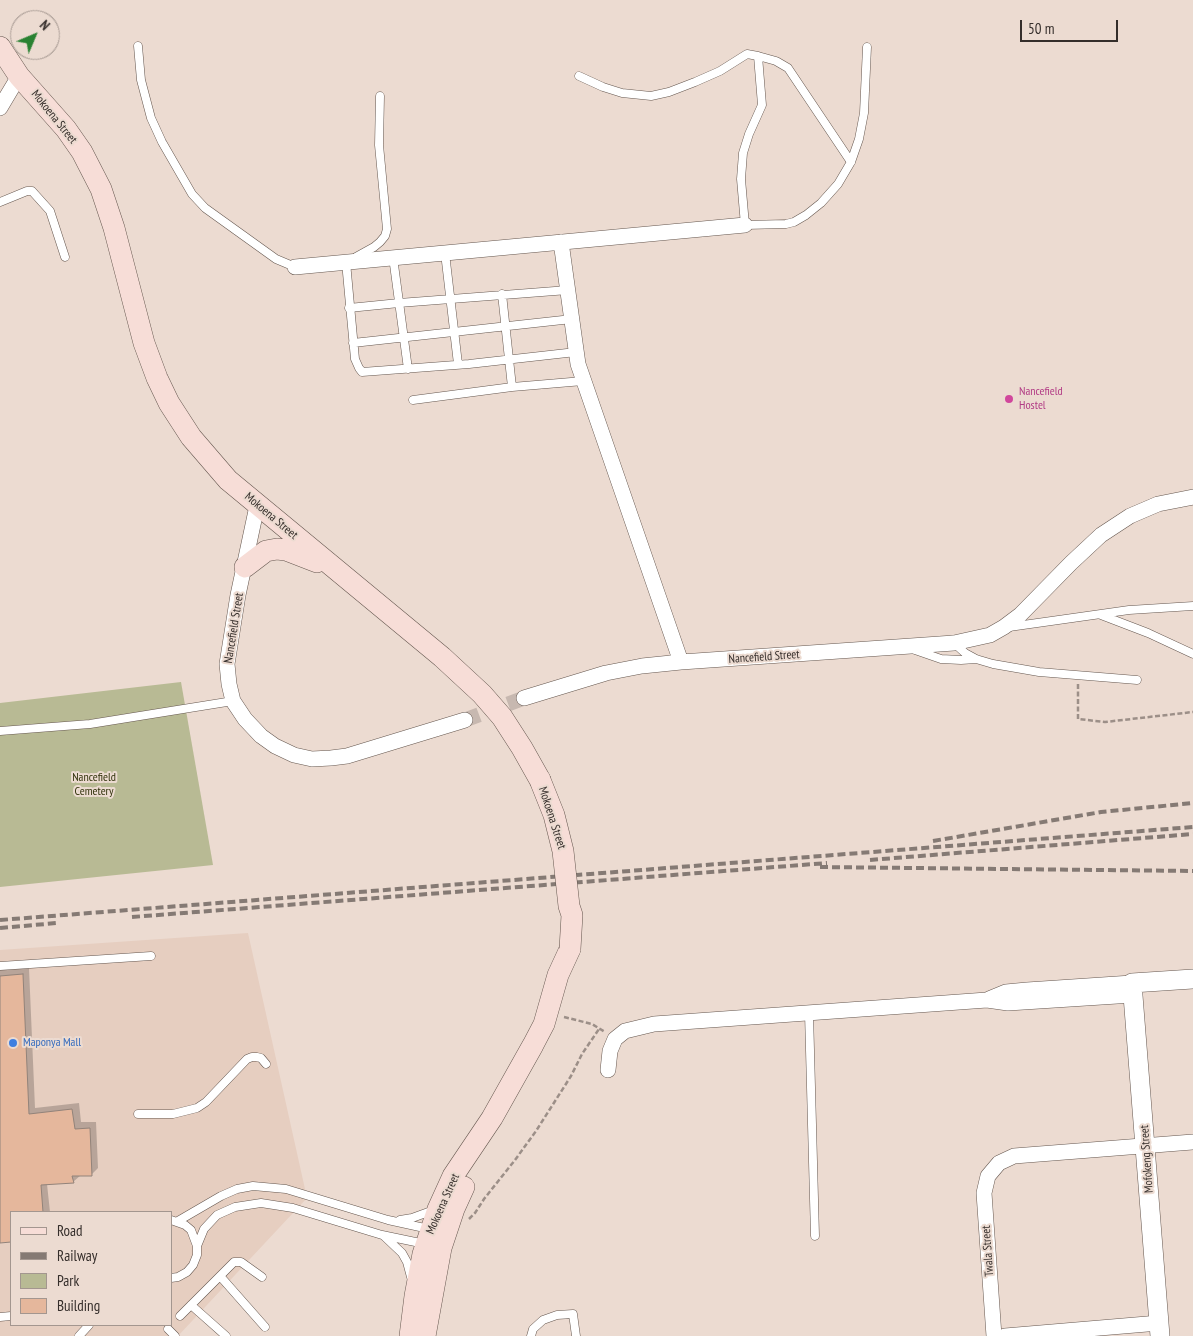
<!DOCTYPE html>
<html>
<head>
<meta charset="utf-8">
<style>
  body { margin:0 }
  #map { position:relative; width:1193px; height:1336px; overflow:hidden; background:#ecdbd1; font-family:"PT Sans Narrow",sans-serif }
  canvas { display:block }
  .legend { position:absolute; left:10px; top:1211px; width:162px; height:115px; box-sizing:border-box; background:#ecdbd1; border:1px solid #a3968f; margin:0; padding:6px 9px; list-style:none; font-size:15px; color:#352e2b }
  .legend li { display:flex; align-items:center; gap:10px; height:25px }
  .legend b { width:25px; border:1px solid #a3968f }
  .north { position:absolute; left:10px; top:10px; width:50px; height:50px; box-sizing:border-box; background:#ecdbd1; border:1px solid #a3968f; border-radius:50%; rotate:45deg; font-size:14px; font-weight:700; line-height:20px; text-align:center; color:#352e2b }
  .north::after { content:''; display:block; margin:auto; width:18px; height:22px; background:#298232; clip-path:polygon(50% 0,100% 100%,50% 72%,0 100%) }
  .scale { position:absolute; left:1020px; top:20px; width:98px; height:22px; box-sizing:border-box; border:2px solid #352e2b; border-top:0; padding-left:6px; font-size:15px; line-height:18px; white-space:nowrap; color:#352e2b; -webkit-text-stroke:4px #ecdbd1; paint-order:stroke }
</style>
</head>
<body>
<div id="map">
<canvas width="1193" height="1336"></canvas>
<ul class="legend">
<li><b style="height:6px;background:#f7ddd7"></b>Road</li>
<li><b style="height:6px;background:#857a74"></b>Railway</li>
<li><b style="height:14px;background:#b8ba94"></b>Park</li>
<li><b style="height:14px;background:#e5b79c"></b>Building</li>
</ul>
<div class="north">N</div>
<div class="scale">50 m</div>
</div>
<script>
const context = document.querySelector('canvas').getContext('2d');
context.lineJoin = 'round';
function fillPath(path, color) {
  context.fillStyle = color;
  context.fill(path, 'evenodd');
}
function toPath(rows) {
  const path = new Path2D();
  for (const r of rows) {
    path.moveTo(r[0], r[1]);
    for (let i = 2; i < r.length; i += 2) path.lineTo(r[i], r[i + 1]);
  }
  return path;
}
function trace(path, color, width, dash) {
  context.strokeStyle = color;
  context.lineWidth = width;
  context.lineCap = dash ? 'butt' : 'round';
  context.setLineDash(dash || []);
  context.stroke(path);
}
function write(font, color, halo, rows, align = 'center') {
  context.font = font + ' "PT Sans Narrow",sans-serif';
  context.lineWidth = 4;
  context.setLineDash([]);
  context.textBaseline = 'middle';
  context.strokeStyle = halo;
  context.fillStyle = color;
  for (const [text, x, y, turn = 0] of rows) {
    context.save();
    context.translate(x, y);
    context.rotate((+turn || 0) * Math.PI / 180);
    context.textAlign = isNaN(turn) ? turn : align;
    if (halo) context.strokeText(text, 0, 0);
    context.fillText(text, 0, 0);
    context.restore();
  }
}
fillPath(toPath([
  [248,933,307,1198,178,1336,0,1336,0,950],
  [11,1212,171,1212,171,1325,11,1325]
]), '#e6cec0');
fillPath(toPath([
  [181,682,213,865,0,887,0,703]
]), '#b8ba94');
fillPath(toPath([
  [29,968,35,1108,79,1103,81,1122,96,1122,98,1168,91,1175,81,1175,73,1182,47,1184,50,1212,11,1212,11,1241,0,1242,0,970]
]), '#0003');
const building = toPath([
  [23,974,29,1114,72,1109,75,1129,90,1128,92,1176,72,1176,74,1183,41,1185,43,1212,11,1212,11,1242,0,1243,0,976,23,974]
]);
fillPath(building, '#e5b79c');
trace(building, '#92837a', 1);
trace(toPath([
  [465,720,524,698]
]), '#c7b8b0', 15, [15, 8]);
const service = toPath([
  [138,46,141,80,151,118,162,142,192,194,205,208,276,259,295,267],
  [758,56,776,61,788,68,851,162],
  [579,76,603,87,622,93,651,96,669,92,695,82,720,71,747,54,758,56,762,105,749,134,743,153,741,179,745,225,786,224,794,222,806,215,821,203,838,184,851,162,859,139,864,113,867,47],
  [0,202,27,191,32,191,50,211,65,257],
  [445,253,458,364],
  [356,257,374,247,380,242,385,236,387,229,379,145,380,96],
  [393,257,408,369],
  [346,262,355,359,359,368,362,372,469,364,576,352],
  [502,294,512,387],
  [349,308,399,303,568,290],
  [353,343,572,319],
  [413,400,512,387,583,381],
  [1101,615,1148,633,1193,654],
  [1009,627,1129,610,1193,606],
  [954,643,965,653,976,659,993,664,1039,672,1137,680],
  [915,650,941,659,961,660,976,659],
  [0,731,90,724,233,701],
  [0,966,151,956],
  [809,1013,815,1236],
  [138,1114,173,1114,197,1108,206,1102,247,1059,252,1057,257,1057,261,1058,266,1064],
  [171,1220,185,1225,191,1230,197,1246,197,1255,193,1265,187,1272,178,1277,171,1278],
  [400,1220,412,1218,434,1210],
  [178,1221,221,1196,237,1189,253,1186,286,1189,388,1220,429,1229],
  [384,1236,402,1253,407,1262,411,1277],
  [197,1246,204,1229,217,1215,235,1207,261,1203,293,1208,382,1235,425,1244],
  [220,1276,265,1327],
  [191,1305,226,1336],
  [180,1316,234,1262,241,1262,262,1277],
  [0,1317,11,1316],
  [168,1329,175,1336],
  [79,1336,89,1325],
  [531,1336,533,1329,543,1320,557,1315,573,1314,576,1336]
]);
const minor = toPath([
  [0,108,19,76],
  [561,242,578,364,681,662],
  [295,267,745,225],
  [257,506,238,595,227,664,229,684,233,701,245,719,261,736,275,746,294,755,312,759,331,758,347,756,465,720],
  [524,698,606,673,642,666,681,662,954,643,990,635,1004,627,1020,615,1071,563,1101,535,1130,516,1158,504,1193,497],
  [989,999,1006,992,1027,990,1132,983],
  [608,1070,610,1051,615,1039,625,1031,654,1024,987,1000,1008,1003,1133,995],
  [994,1336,984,1193,988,1176,999,1163,1014,1156,1193,1142],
  [1005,1336,1159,1323]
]);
const tertiary = toPath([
  [1160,1336,1132,983,1193,979]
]);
const secondary = toPath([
  [0,47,19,76,66,129,82,152,101,189,114,228,144,343,157,378,169,403,191,437,228,480,442,657,482,694,502,717,522,748,540,780],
  [245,567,266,551,277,549,286,550,317,562],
  [410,1336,415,1296,423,1254,438,1209,453,1176,492,1118,533,1045,544,1024,558,975,570,949],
  [425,1336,441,1248,454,1209,464,1187]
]);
trace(service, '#65574f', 9);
trace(minor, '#65574f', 16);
trace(tertiary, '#65574f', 20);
trace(secondary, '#65574f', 22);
trace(toPath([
  [1078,684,1078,719,1105,722,1193,712],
  [564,1017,592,1024,605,1032],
  [469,1219,475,1213,484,1199,515,1160,536,1131,571,1076,582,1054,599,1029]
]), '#9c8f88', 2.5, [5, 2.5]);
trace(service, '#fff', 8);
trace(minor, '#fff', 15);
trace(tertiary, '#fff', 19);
trace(secondary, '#f7ddd7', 21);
trace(toPath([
  [933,841,1101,812,1193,803],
  [870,860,1193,834],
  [820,867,1193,871],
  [132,917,827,863],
  [0,920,1193,827],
  [0,928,57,923]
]), '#857a74', 4, [8, 4]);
const secondaryBridge = toPath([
  [540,780,554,815,563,851,569,906,572,915,570,949]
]);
trace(secondaryBridge, '#65574f', 22, []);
trace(secondaryBridge, '#f7ddd7', 21);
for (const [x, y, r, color] of [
  [1009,399,5,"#d1479c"],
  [13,1043,5,"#3f7fe0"]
]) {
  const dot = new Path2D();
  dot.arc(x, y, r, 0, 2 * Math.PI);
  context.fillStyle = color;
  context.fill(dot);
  trace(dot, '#ecdbd1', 2);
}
write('12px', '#352e2b', '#ecdbd1', [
  ["Mokoena Street",54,117,51],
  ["Mokoena Street",271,516,40],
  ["Nancefield Street",234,628,-81],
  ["Nancefield Street",764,657,-4],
  ["Mokoena Street",552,818,72],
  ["Mofokeng Street",1147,1159,-94],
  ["Mokoena Street",443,1204,-66],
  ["Twala Street",988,1251,-94]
]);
write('12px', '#b23c85', '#ecdbd1', [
  ["Nancefield",1019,392],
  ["Hostel",1019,406]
], 'left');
write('12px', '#31320b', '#ecdbd1', [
  ["Nancefield",94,778],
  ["Cemetery",94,792]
]);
write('12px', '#366cbe', '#ecdbd1', [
  ["Maponya Mall",23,1043]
], 'left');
</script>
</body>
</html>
